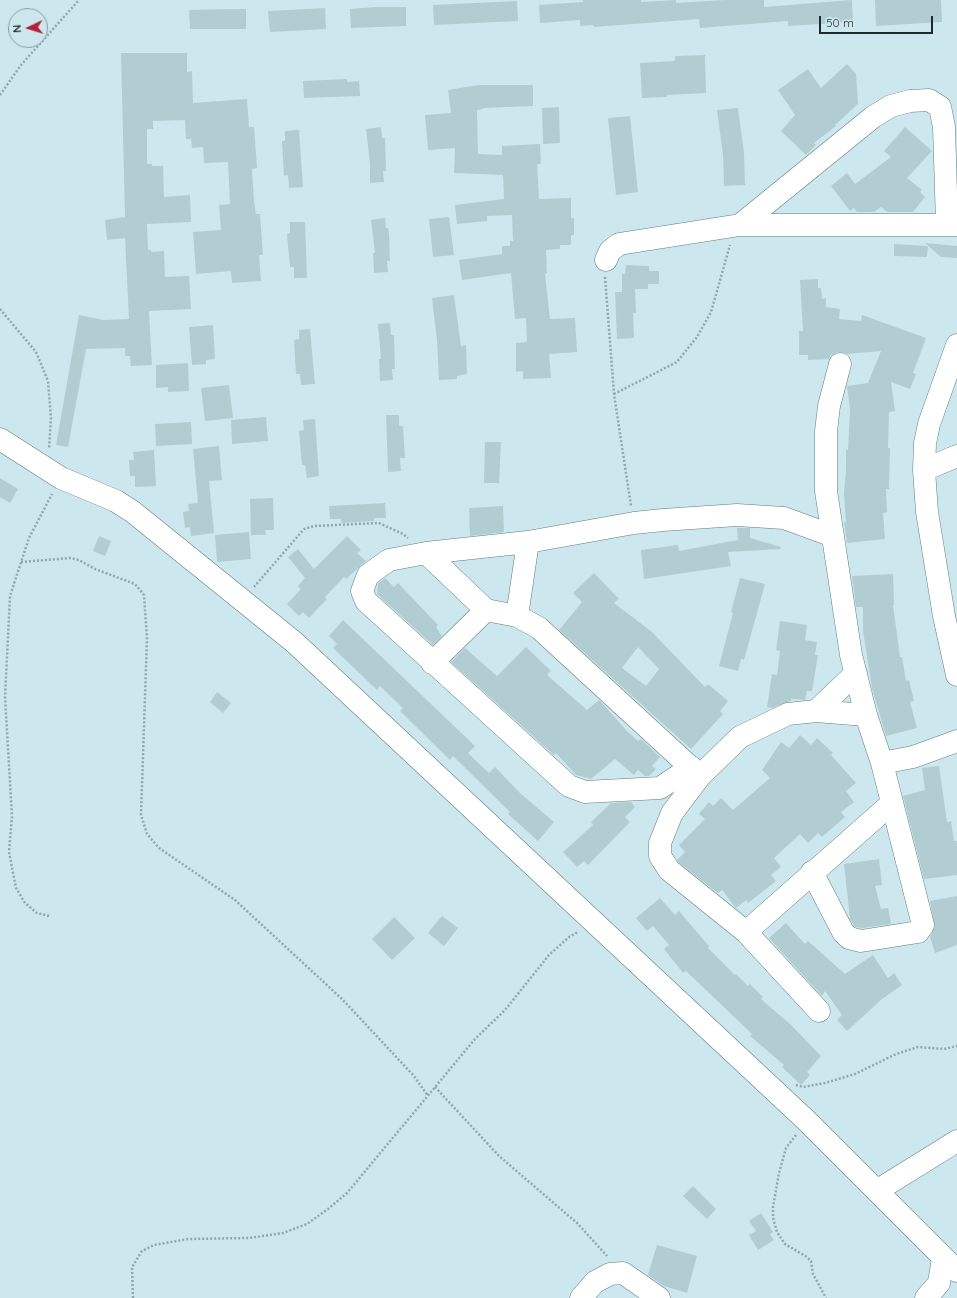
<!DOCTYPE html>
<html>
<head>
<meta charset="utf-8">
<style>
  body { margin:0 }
  #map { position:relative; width:957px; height:1298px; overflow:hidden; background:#cce8ee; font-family:Quicksand,sans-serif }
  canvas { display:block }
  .north { position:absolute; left:8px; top:8px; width:40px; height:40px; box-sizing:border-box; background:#cce8ee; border:1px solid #879ca0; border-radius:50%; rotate:266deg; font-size:11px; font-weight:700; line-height:16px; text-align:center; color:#1f2a2c }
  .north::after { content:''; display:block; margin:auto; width:14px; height:18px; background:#b22039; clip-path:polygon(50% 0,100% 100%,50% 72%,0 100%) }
  .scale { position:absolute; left:819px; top:16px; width:114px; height:18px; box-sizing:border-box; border:2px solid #1f2a2c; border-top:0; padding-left:5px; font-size:12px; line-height:14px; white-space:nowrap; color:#1f2a2c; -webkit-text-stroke:3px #cce8ee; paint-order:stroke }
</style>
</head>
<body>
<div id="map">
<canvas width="957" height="1298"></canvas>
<div class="north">N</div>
<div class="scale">50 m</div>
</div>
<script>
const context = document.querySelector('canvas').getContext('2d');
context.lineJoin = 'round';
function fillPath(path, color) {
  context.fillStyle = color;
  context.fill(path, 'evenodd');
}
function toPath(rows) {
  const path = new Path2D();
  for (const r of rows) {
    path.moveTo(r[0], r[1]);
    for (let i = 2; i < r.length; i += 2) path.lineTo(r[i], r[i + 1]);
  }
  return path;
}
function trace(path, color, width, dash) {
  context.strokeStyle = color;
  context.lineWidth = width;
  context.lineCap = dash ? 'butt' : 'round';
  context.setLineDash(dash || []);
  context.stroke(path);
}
fillPath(toPath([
  [583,0,641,0,641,2,676,0,676,3,725,0,764,0,764,7,852,0,853,22,788,26,788,21,700,28,699,19,594,27,593,25,580,26,580,20,540,23,539,5,583,2],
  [875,0,941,0,942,22,876,26],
  [517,1,518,21,434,25,433,5],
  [376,7,406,7,406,26,351,28,350,9],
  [325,8,326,29,270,32,268,11],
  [230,9,246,9,246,29,190,29,189,10],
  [121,53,187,53,187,72,192,71,193,103,247,99,249,127,254,127,257,168,252,169,254,202,256,214,260,214,263,255,259,255,261,281,232,283,231,271,196,274,193,232,221,230,219,205,230,204,228,162,204,163,203,147,192,148,191,139,186,139,185,120,153,121,153,129,147,129,147,164,152,164,152,166,163,166,164,197,190,195,191,222,147,224,148,250,151,250,151,252,164,251,165,277,189,276,191,309,149,311,152,365,131,366,130,356,125,356,125,348,86,349,68,447,56,445,79,315,103,320,129,319,125,238,107,240,105,220,125,217],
  [705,55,706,93,667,95,667,97,642,98,640,63,675,61,675,56],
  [847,64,856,74,858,104,835,125,836,126,814,143,816,145,806,155,781,131,795,115,778,90,808,69,821,88],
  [347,79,347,82,359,81,360,96,304,98,303,81],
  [479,85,533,85,533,106,483,108,483,109,477,110,478,154,502,155,502,146,540,144,541,164,537,164,539,199,571,198,571,218,574,218,574,235,571,235,571,245,560,245,560,249,546,250,547,273,545,274,550,319,575,318,577,352,549,354,551,378,523,379,523,371,516,372,516,343,527,342,526,318,515,319,511,273,462,280,459,260,502,254,502,246,510,246,510,241,513,241,512,215,487,216,487,221,457,224,455,205,504,199,503,175,454,173,455,148,428,150,425,115,451,113,448,90],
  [559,107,560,143,543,144,542,108],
  [738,108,744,153,745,185,724,186,723,155,717,110],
  [630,116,638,192,616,195,608,118],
  [381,127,382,138,385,138,386,171,383,171,384,182,370,183,370,164,366,129],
  [905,127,932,151,907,178,922,190,920,192,925,197,913,212,887,212,881,207,874,212,857,212,854,208,850,211,831,186,847,173,855,184,891,157,884,151],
  [299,130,303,187,289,188,288,175,284,176,282,141,285,141,285,131],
  [449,217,454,255,433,257,429,219],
  [385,218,386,228,388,228,389,234,390,261,387,261,388,272,374,273,373,253,375,253,371,220],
  [290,222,305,222,307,278,294,278,294,267,290,267,287,234,290,233],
  [925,243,957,246,957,258,941,257],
  [894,244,928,246,927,257,894,256],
  [626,265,649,266,649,271,659,271,659,284,648,284,648,289,635,289,636,313,633,313,634,338,617,339,615,292,622,292,622,274,625,274],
  [818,279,818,288,821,288,822,299,826,298,826,307,840,309,839,319,861,321,862,315,926,338,913,373,916,374,910,389,891,382,895,411,889,412,888,448,890,448,889,489,886,489,887,512,883,513,885,539,847,543,844,522,846,522,844,493,846,470,846,450,848,450,850,410,847,386,868,383,881,351,847,354,837,352,831,355,829,359,808,360,808,355,799,355,799,331,803,331,800,280],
  [454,295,461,346,466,345,467,374,457,376,457,379,439,380,437,340,432,298],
  [390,323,391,335,394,335,395,369,392,369,393,380,380,381,379,359,381,359,378,324],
  [213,325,215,359,206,360,206,364,192,365,189,327],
  [310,329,315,384,301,385,300,374,296,374,294,340,299,339,299,330],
  [188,363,189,391,168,392,168,387,156,388,156,365],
  [229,385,233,418,205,421,201,388],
  [386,415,399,415,399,426,403,426,405,458,400,458,401,471,388,472],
  [266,417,268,441,232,444,231,420],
  [315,419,319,476,307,478,305,465,302,465,299,431,304,430,303,420],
  [191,422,192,444,156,446,155,424],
  [485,442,501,442,499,483,484,483],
  [219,446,222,480,209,481,214,533,191,536,190,527,185,528,183,512,189,511,188,504,198,503,193,449],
  [154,450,156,486,135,487,135,476,130,476,129,460,134,460,133,452],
  [0,478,18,489,10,503,0,497],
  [273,498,274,530,265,530,266,535,251,535,250,499],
  [385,503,386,518,374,518,374,521,341,523,341,519,330,519,329,506],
  [503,506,504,532,470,536,469,508],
  [737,528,750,528,750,538,781,547,780,549,728,552,731,566,644,579,641,550,678,545,679,551,738,540],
  [249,532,251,559,217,562,215,535],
  [99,536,111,541,105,556,93,551],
  [347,536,361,550,357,553,366,561,346,579,344,577,325,597,327,599,309,618,303,612,299,616,287,604,301,589,298,586,305,578,288,557,298,549,314,569],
  [594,573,619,599,614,603,652,632,705,687,708,684,728,701,720,711,723,714,691,749,559,630,582,602,573,593],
  [638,647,659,669,646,686,622,668],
  [893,574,894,605,893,605,900,657,902,657,906,681,909,680,914,701,910,702,917,728,886,736,872,688,863,631,863,607,856,607,852,576],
  [385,578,394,587,398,583,438,625,436,627,442,636,433,645,377,594,378,583],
  [740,578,765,584,744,660,741,659,738,671,719,666,733,613,731,612],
  [343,620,475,746,468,753,489,773,495,767,520,793,554,822,538,841,508,814,510,812,453,756,450,760,400,711,403,708,380,686,377,690,333,648,337,644,329,636],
  [780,621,807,625,805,640,817,642,815,655,818,655,812,691,807,691,805,700,791,699,791,701,772,708,767,707,772,674,777,675,780,651,776,650],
  [526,647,551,671,547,675,587,710,599,700,627,731,638,741,641,739,660,757,652,766,656,769,649,776,645,776,638,770,634,775,615,759,591,779,576,775,556,753,554,755,451,662,465,648,497,676],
  [217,692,231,703,223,713,210,702],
  [800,735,811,745,817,738,833,753,831,755,856,783,846,791,854,802,841,812,845,817,822,837,818,833,808,843,800,834,774,858,781,867,771,875,776,881,748,903,746,900,736,908,722,890,718,893,678,862,677,860,685,852,679,845,705,819,699,814,709,802,713,806,721,798,733,810,770,778,762,770,781,742,789,748],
  [939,766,947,822,951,821,954,841,957,841,957,875,924,879,903,796,925,790,922,768],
  [631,802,635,807,625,817,630,822,588,865,584,861,577,867,563,852,593,825,591,822,611,803],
  [879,859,882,885,875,886,881,909,888,908,891,924,862,928,855,927,850,919,844,864],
  [957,896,957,945,935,953,930,937,935,927,930,901],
  [660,898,675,915,679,911,709,946,708,948,735,975,736,974,748,986,750,984,763,997,761,999,790,1024,821,1056,807,1072,810,1075,801,1085,782,1067,784,1065,750,1036,752,1034,686,971,683,973,664,949,669,945,653,926,647,931,636,918],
  [442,916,458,928,444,946,428,933],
  [394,917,415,938,392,960,372,939],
  [786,923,805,944,808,941,845,974,873,955,888,978,894,973,902,985,882,999,847,1031,837,1020,842,1015,825,991,822,996,769,938],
  [693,1186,716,1209,707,1219,683,1196],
  [761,1213,773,1232,770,1234,774,1240,758,1250,749,1235,756,1231,749,1221],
  [657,1245,697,1256,687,1293,664,1286,648,1275]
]), '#b2cdd2');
const minor = toPath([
  [740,225,873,117,891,106,910,101,929,100,940,107,944,127,947,224],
  [606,260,610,251,619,244,740,225,957,225],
  [957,345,929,424,925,443,924,470,927,512,944,616,957,675],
  [840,364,829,406,826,431,826,491,851,655,866,715,882,763,913,757,957,741],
  [0,439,61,478,116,501,133,512,294,642,807,1121,957,1271],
  [924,470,957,456],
  [426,553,486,610,517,616,539,628,700,776],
  [517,616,528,542],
  [432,663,486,610],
  [816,711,856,673],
  [691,767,660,788,585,792,569,786,366,601,362,591,368,575,389,560,426,553,528,542,634,523,663,520,737,515,784,518,833,536],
  [812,872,843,932,849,938,861,941,918,932,923,925,882,763],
  [746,932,892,803],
  [819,1011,746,932,669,870,660,856,660,843,672,813,700,776,740,737,788,714,816,711,866,715],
  [878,1190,957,1141],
  [581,1298,595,1282,610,1274,623,1273,659,1298],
  [926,1298,939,1283,943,1258]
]);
trace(minor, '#627c81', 23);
trace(toPath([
  [0,95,21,65,79,0],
  [605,277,614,394,631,506],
  [0,309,36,352,48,381,51,418,49,449],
  [614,394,677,362,697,337,711,312,730,245],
  [21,562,70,558,79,560,95,569,135,584,144,595,147,638,141,815,147,834,159,848,235,900,342,999,414,1076,428,1096],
  [254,587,304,529,314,526,379,523,403,534,408,538],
  [49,916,37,913,25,903,16,888,9,852,12,816,5,697,10,596,29,538,52,494],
  [796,1085,803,1087,825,1083,855,1074,896,1054,918,1047,944,1049,957,1046],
  [435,1087,499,1156,577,1223,607,1256],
  [796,1135,786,1148,779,1173,773,1207,773,1218,777,1232,785,1244,807,1257,811,1261,813,1274,826,1298],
  [133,1298,132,1267,142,1251,154,1245,188,1239,249,1238,283,1233,307,1224,328,1209,347,1193,475,1039,505,1010,549,955,569,937,578,932]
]), '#90a6ab', 2.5, [2, 2]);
trace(minor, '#fff', 22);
</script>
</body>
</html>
